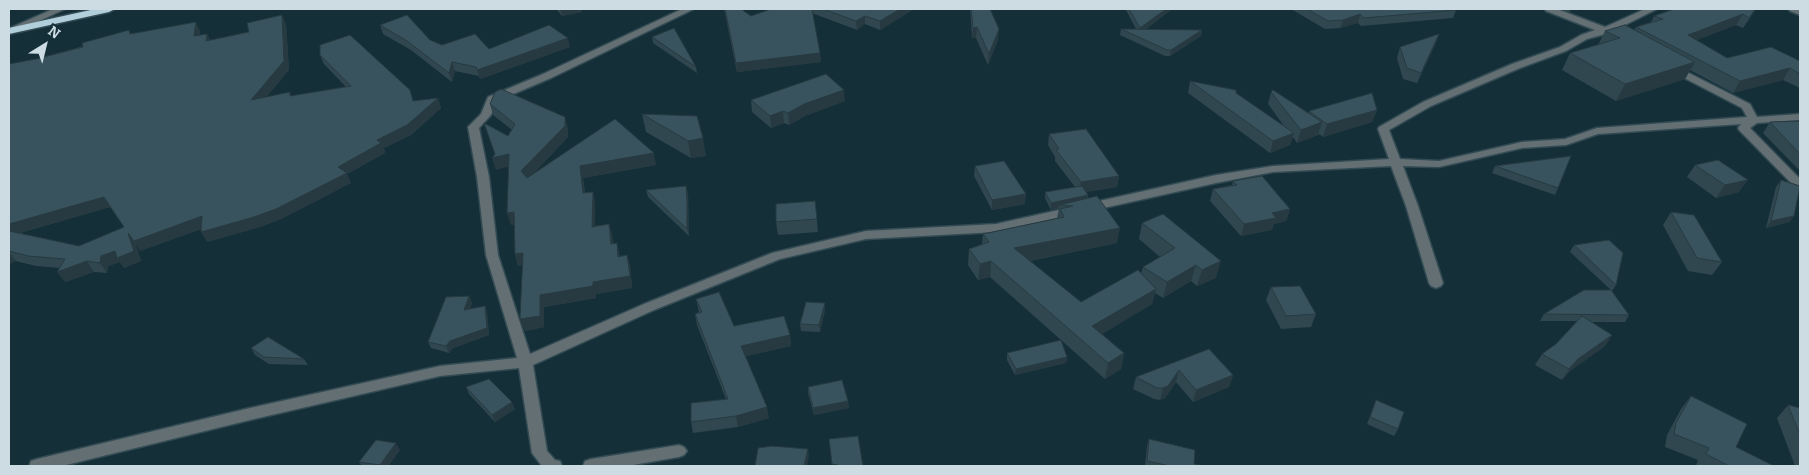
<!DOCTYPE html>
<html>
<head>
<meta charset="utf-8">
<style>
  body { margin:0 }
  #map { position:relative; width:1809px; height:475px; overflow:hidden; background:#152f38; font-family:Bitter,serif }
  canvas { display:block }
  .frame { position:absolute; inset:0; border:10px solid #cddce2; pointer-events:none }
  .north { position:absolute; left:20px; top:20px; width:50px; height:50px; -webkit-text-stroke:4px #152f38; paint-order:stroke; rotate:36deg; font-size:14px; font-weight:700; line-height:20px; text-align:center; color:#cddce2 }
  .north::after { content:''; display:block; margin:auto; width:18px; height:22px; background:#cddce2; clip-path:polygon(50% 0,100% 100%,50% 72%,0 100%) }
</style>
</head>
<body>
<div id="map">
<canvas width="1809" height="475"></canvas>
<div class="frame"></div>
<div class="north">N</div>
</div>
<script>
const context = document.querySelector('canvas').getContext('2d');
context.lineJoin = 'round';
function toPath(rows) {
  const path = new Path2D();
  for (const r of rows) {
    path.moveTo(r[0], r[1]);
    for (let i = 2; i < r.length; i += 2) path.lineTo(r[i], r[i + 1]);
  }
  return path;
}
function trace(path, color, width, dash) {
  context.strokeStyle = color;
  context.lineWidth = width;
  context.lineCap = dash ? 'butt' : 'round';
  context.setLineDash(dash || []);
  context.stroke(path);
}
function fillPath(path, color) {
  context.fillStyle = color;
  context.fill(path, 'evenodd');
}
const minor = toPath([
  [53,9,65,9,16,32,9,31,10,28,53,9],
  [682,9,694,9,551,78,497,101,491,115,479,128,489,177,498,255,530,354,644,304,772,253,866,231,996,224,1216,175,1273,166,1389,159,1378,129,1379,127,1423,102,1512,64,1560,47,1581,35,1595,30,1546,11,1545,9,1557,9,1605,27,1645,9,1657,9,1609,33,1587,39,1566,51,1520,68,1431,106,1389,130,1400,159,1439,161,1522,142,1565,139,1597,128,1747,117,1742,108,1667,69,1667,65,1671,64,1750,104,1757,117,1800,114,1800,120,1757,123,1750,128,1800,179,1800,189,1796,188,1739,130,1738,128,1741,124,1598,134,1566,145,1522,148,1439,167,1403,166,1418,206,1443,283,1441,286,1436,288,1431,286,1429,283,1406,206,1391,166,1273,172,1216,183,996,232,866,239,780,259,654,310,533,365,547,451,555,460,560,461,562,466,542,466,532,453,519,368,440,376,250,420,62,466,29,466,31,461,37,459,250,408,440,366,517,358,486,255,477,177,468,127,481,114,488,97,543,74,682,9],
  [1788,9,1800,9,1800,15,1790,11,1788,9],
  [679,445,684,447,687,451,684,455,679,457,627,466,583,466,585,461,591,459,679,445]
]);
const highway = toPath([
  [95,9,115,9,109,12,9,34,9,28,95,9]
]);
trace(minor, '#324b53', 3);
trace(highway, '#324b53', 3);
fillPath(minor, '#646f74');
fillPath(highway, '#b1cfdb');
fillPath(toPath([
  [556,9,582,9,582,12,562,16],
  [724,9,741,9,751,16,771,9,914,9,880,30,865,24,857,30,812,13,821,62,737,72],
  [970,9,990,9,998,40,988,65,976,38,972,38],
  [1126,9,1172,9,1145,30,1202,30,1201,36,1170,56,1165,56,1120,35,1121,29,1136,29,1126,10],
  [1291,9,1453,9,1456,10,1453,18,1361,26,1358,23,1340,28,1325,29],
  [1560,9,1572,9,1569,12],
  [1756,9,1743,28,1736,25,1696,40,1727,58,1800,61,1800,88,1783,80,1733,93,1690,70,1685,79,1616,101,1562,70,1570,53,1598,45,1605,31,1634,30,1636,27,1651,22,1654,16],
  [286,24,289,70,266,97,291,96,346,87,324,64,320,55,414,101,438,98,441,108,411,135,384,148,385,153,347,174,351,183,281,219,260,227,207,242,201,229,140,251,135,243,141,261,124,268,120,262,108,266,107,273,94,272,65,282,60,268,36,266,16,261,9,264,9,64,36,59,131,33,200,31,200,35,207,34,210,40],
  [110,207,124,227,79,246,20,233],
  [380,25,430,40,442,45,489,49,570,47,480,79,479,76,455,71,452,82,411,50,383,34],
  [1439,34,1435,45,1417,83,1403,79,1397,58,1400,47],
  [652,37,696,67,697,73,653,43],
  [1190,81,1236,93,1284,126,1268,104,1271,92,1309,113,1309,111,1377,110,1372,122,1323,137,1319,134,1318,135,1297,143,1293,137,1290,145,1270,153,1188,93],
  [751,100,845,101,805,116,789,125,784,123,771,128,752,112],
  [490,104,568,128,568,137,534,173,656,165,583,178,585,192,593,192,595,203,595,226,609,224,612,235,613,244,620,256,627,255,630,266,632,288,596,294,596,298,544,307,544,327,525,331,520,319,523,265,518,266,515,254,514,224,511,225,509,166,496,170,495,154,484,123,508,136,512,130,493,115],
  [642,114,697,116,706,156,691,158,646,132],
  [1770,122,1800,123,1800,169,1798,169,1763,133],
  [1049,134,1119,176,1117,187,1086,192,1088,195,1088,198,1117,243,1030,261,1081,302,1141,273,1143,267,1160,257,1139,239,1142,223,1216,278,1197,286,1191,281,1163,298,1155,293,1152,304,1102,334,1124,353,1121,369,1105,379,990,277,978,280,968,265,969,249,982,244,983,234,1057,218,1059,208,1051,210,1045,198,1045,192,1075,187,1055,161,1055,157,1048,145],
  [1695,165,1739,192,1716,198,1687,177],
  [975,166,1025,204,992,210,974,176],
  [1495,166,1558,188,1555,195,1492,173],
  [1781,180,1794,216,1789,222,1766,228,1776,187],
  [1233,181,1290,209,1286,221,1274,224,1272,230,1241,236,1210,201,1213,189,1232,185],
  [646,190,688,192,689,236,648,197],
  [815,201,818,232,778,235,776,222],
  [1671,212,1722,262,1712,275,1688,271,1663,225],
  [1574,245,1616,285,1612,291,1629,315,1625,322,1591,322,1612,335,1605,346,1570,371,1562,380,1535,365,1542,354,1556,344,1577,321,1540,321,1544,314,1611,290,1570,252],
  [1271,287,1316,314,1311,327,1281,329,1266,300],
  [469,296,472,303,470,309,485,306,487,312,489,335,453,348,449,353,431,348,428,342],
  [696,299,734,326,790,335,791,346,746,356,769,418,738,427,693,433,691,422,726,399,697,325,695,314,699,312],
  [825,310,820,332,801,331,800,324],
  [251,348,304,359,308,365,269,364,255,355],
  [1209,349,1233,375,1229,387,1193,402,1176,382,1165,398,1160,400,1154,399,1133,389,1136,377],
  [1007,353,1067,357,1066,363,1015,375,1007,360],
  [466,387,515,409,495,422,469,394],
  [808,387,848,401,849,408,814,415,808,393],
  [1691,396,1736,447,1774,466,1696,466,1698,460,1665,447,1667,435,1681,409],
  [1376,400,1398,429,1394,436,1367,424],
  [1788,405,1800,408,1800,466,1795,466,1777,418],
  [1149,439,1194,464,1200,466,1145,466,1147,446],
  [400,450,388,466,362,466,359,462]
]), '#304750');
fillPath(toPath([
  [560,9,582,9,582,12,562,16],
  [900,9,914,9,880,30,880,21],
  [1166,9,1172,9,1139,34,1140,28],
  [1360,14,1358,23,1340,28,1343,20],
  [1743,14,1736,25,1682,46,1688,35],
  [282,15,286,24,289,70,256,110,251,100],
  [865,16,865,24,857,30,856,21],
  [196,22,200,31,199,46,194,36],
  [977,27,976,38,972,38,973,28],
  [999,29,998,40,988,65,989,54],
  [1202,30,1201,36,1170,56,1171,50],
  [207,34,212,43,206,41],
  [1439,34,1435,45,1417,83,1421,73],
  [568,38,570,47,480,79,477,70],
  [820,53,821,62,737,72,736,63],
  [452,62,455,71,452,82,449,73],
  [1695,62,1685,79,1616,101,1625,84],
  [1790,68,1783,80,1733,93,1740,81],
  [844,90,845,101,805,116,789,125,788,113,804,104],
  [438,98,441,108,411,135,384,148,385,153,347,174,351,183,281,219,260,227,207,242,201,232,377,140],
  [1377,110,1372,122,1323,137,1327,124],
  [783,111,784,123,771,128,770,116],
  [565,117,568,128,568,137,525,183,521,171],
  [1322,122,1318,135,1297,143,1301,130],
  [1294,133,1290,145,1270,153,1273,141],
  [703,138,706,156,691,158,688,141],
  [654,153,656,165,583,178,586,204,583,193,580,166],
  [509,154,513,165,496,170,492,158],
  [1119,176,1117,187,1079,193,1081,182],
  [1748,180,1739,192,1716,198,1725,185],
  [686,186,688,192,689,236,687,229],
  [593,192,595,203,595,238,592,227],
  [1026,194,1025,204,992,210,992,200],
  [1088,195,1087,202,1059,205,1059,208,1051,210,1051,203],
  [104,197,110,207,9,236,9,224],
  [1290,209,1286,221,1274,224,1272,230,1241,236,1244,224,1272,213],
  [514,212,518,224,511,225,507,213],
  [202,216,208,226,140,251,134,241],
  [1794,216,1789,222,1766,228,1771,221],
  [609,224,612,235,614,256,611,244],
  [1120,228,1117,243,1013,264,1014,248],
  [128,233,135,243,141,261,124,268,120,262,108,266,107,273,100,263,101,256],
  [617,243,620,255,621,268,618,257],
  [9,252,16,261,9,264],
  [523,253,527,264,518,266,515,254],
  [627,255,630,266,632,288,596,294,596,298,544,307,544,327,525,331,520,319,540,295,593,282],
  [87,261,94,272,65,282,57,272],
  [991,261,990,277,978,280,980,264],
  [1221,261,1216,278,1197,286,1202,270],
  [1196,265,1191,281,1163,298,1167,282],
  [1156,289,1152,304,1089,342,1092,326],
  [469,296,472,303,467,317,464,310],
  [825,303,825,310,820,332,819,325],
  [485,306,487,312,489,335,453,348,449,353,446,346],
  [790,335,791,346,743,357,741,346],
  [1612,335,1605,346,1570,371,1562,380,1569,369,1578,359],
  [1124,353,1121,369,1105,379,1108,363],
  [1067,357,1066,363,1015,375,1016,369],
  [1179,370,1176,382,1165,398,1160,400,1163,388],
  [1233,375,1229,387,1193,402,1196,390],
  [848,401,849,408,814,415,813,408],
  [512,402,515,409,495,422,492,415],
  [767,407,769,418,738,427,736,416],
  [396,443,400,450,388,466,381,466,380,465],
  [808,449,809,456,807,466,804,466]
]), '#273a41');
const building = toPath([
  [725,9,741,9,751,16,771,9,812,9,820,53,736,63,725,9],
  [823,9,900,9,880,21,865,16,856,21,823,9],
  [971,9,990,9,999,29,989,54,977,27,973,28,971,9],
  [1129,9,1166,9,1140,28,1129,9],
  [1307,9,1453,9,1456,10,1364,18,1360,14,1343,20,1328,21,1307,9],
  [1674,9,1755,9,1749,18,1743,14,1688,35,1727,58,1771,47,1800,61,1800,74,1790,68,1740,81,1636,27,1663,19,1654,16,1674,9],
  [282,15,284,61,251,100,290,92,290,96,351,86,320,55,320,45,350,35,410,90,413,101,438,98,407,125,377,140,381,143,338,167,347,173,276,209,254,217,201,232,202,216,134,241,128,233,134,251,117,258,115,251,101,256,100,263,87,261,57,272,65,259,28,256,9,251,9,231,79,246,124,227,104,197,9,224,9,64,36,59,83,47,82,43,129,30,130,34,196,22,194,36,207,34,206,41,249,32,247,23,282,15],
  [407,15,430,40,442,45,475,34,489,49,549,25,568,38,477,70,476,67,452,62,449,73,407,41,380,25,407,15],
  [1625,25,1695,62,1625,84,1570,53,1620,38,1605,31,1625,25],
  [674,28,696,67,652,37,674,28],
  [1121,29,1202,30,1171,50,1167,50,1121,29],
  [1439,34,1421,73,1407,68,1400,47,1439,34],
  [826,74,844,90,804,104,788,113,783,111,770,116,751,100,826,74],
  [1190,81,1236,90,1236,93,1294,133,1273,141,1190,81],
  [501,89,565,117,565,126,521,171,527,178,615,119,654,153,580,166,583,193,593,192,592,227,609,224,611,244,617,243,618,257,627,255,630,276,593,282,593,286,540,295,540,316,520,319,523,253,515,254,514,212,507,213,509,154,492,158,495,154,484,123,508,136,515,124,490,104,495,92,501,89],
  [1273,90,1322,122,1301,130,1271,92,1273,90],
  [1372,93,1377,110,1327,124,1309,111,1372,93],
  [642,114,697,116,703,138,688,141,642,114],
  [1799,121,1800,123,1800,154,1770,122,1799,121],
  [1086,129,1119,176,1081,182,1056,150,1059,149,1049,134,1086,129],
  [1571,156,1558,188,1495,166,1571,156],
  [1718,160,1748,180,1725,185,1695,165,1718,160],
  [1004,161,1026,194,992,200,975,166,1004,161],
  [1262,176,1290,209,1272,213,1276,218,1244,224,1213,189,1237,185,1233,181,1262,176],
  [1781,180,1800,186,1794,216,1771,221,1781,180],
  [686,186,687,200,687,229,646,190,686,186],
  [1082,186,1088,195,1051,203,1045,192,1082,186],
  [1097,196,1120,228,1014,248,1081,302,1138,270,1156,289,1092,326,1124,353,1108,363,991,261,980,264,969,249,989,242,983,234,1064,217,1060,209,1073,206,1059,205,1097,196],
  [815,201,817,219,776,222,776,204,815,201],
  [1671,212,1694,215,1722,262,1697,258,1671,212],
  [1163,214,1221,261,1202,270,1196,265,1167,282,1143,267,1175,248,1142,223,1163,214],
  [1609,240,1623,253,1616,285,1574,245,1609,240],
  [1300,286,1316,314,1286,316,1271,287,1300,286],
  [1584,290,1611,290,1629,315,1544,314,1584,290],
  [719,292,734,326,784,316,790,335,741,346,767,407,736,416,691,422,691,403,728,399,695,314,702,312,696,299,719,292],
  [469,296,464,310,485,306,487,328,450,341,446,346,428,342,446,297,469,296],
  [806,302,825,303,819,325,800,324,806,302],
  [1582,316,1612,335,1578,359,1569,369,1542,354,1556,344,1582,316],
  [268,337,304,359,264,357,251,348,268,337],
  [1061,340,1067,357,1016,369,1007,353,1061,340],
  [1209,349,1233,375,1196,390,1179,370,1168,386,1163,388,1157,388,1136,377,1209,349],
  [489,379,512,402,492,415,466,387,489,379],
  [842,380,848,401,813,408,808,387,842,380],
  [1691,396,1747,424,1736,447,1774,466,1729,466,1706,454,1709,448,1674,434,1676,423,1691,396],
  [1376,400,1404,412,1398,429,1370,417,1376,400],
  [1788,405,1800,408,1800,435,1788,405],
  [858,436,863,466,838,466,838,465,832,464,829,439,858,436],
  [1149,439,1195,450,1194,464,1200,465,1200,466,1170,466,1147,461,1149,439],
  [376,440,396,443,380,465,359,462,376,440],
  [772,446,808,449,804,466,755,466,758,448,772,446]
]);
fillPath(building, '#38535d');
trace(building, '#273a41', 1);
</script>
</body>
</html>
